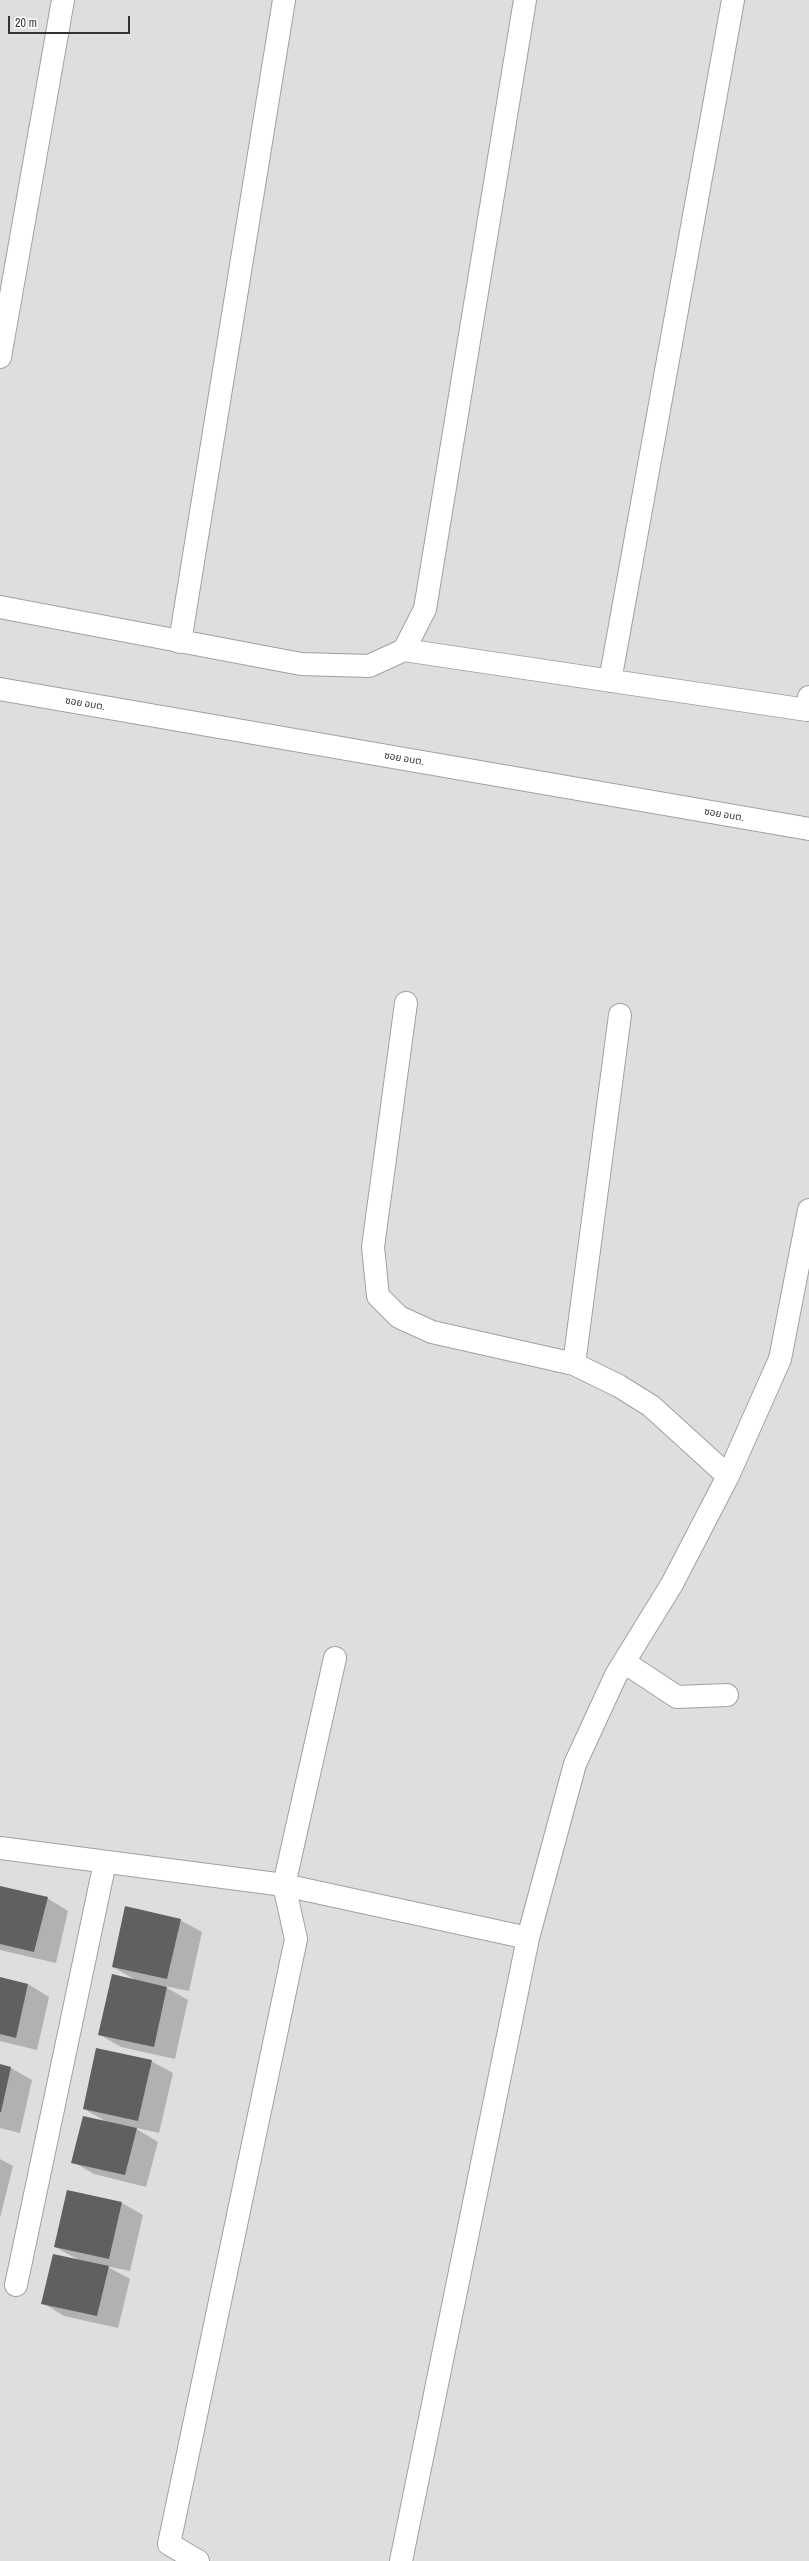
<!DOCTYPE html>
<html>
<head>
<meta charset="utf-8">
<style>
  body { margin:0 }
  #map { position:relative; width:809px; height:2561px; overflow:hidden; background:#dedee0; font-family:"Archivo Narrow",sans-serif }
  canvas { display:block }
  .scale { position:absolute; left:8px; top:16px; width:122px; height:18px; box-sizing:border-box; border:2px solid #333334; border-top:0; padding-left:5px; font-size:12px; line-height:14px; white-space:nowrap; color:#333334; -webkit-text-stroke:3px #fff; paint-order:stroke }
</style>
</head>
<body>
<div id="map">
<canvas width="809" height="2561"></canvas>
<div class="scale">20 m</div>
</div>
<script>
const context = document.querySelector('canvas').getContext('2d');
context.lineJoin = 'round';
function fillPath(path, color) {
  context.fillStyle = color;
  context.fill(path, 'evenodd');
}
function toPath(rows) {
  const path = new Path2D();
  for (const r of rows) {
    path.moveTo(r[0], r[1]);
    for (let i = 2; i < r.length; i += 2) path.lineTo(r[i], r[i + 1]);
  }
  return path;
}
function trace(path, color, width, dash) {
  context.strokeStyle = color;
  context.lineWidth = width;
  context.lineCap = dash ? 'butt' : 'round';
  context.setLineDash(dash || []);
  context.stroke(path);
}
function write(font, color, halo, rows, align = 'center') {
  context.font = font + ' "Archivo Narrow","Noto Sans Thai",sans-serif';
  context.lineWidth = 4;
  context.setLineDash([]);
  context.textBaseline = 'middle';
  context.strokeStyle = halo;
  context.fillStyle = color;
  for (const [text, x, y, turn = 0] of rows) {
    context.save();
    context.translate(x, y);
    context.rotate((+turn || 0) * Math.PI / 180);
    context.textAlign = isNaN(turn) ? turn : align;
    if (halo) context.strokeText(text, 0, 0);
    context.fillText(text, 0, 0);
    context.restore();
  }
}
fillPath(toPath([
  [0,1887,47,1898,68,1911,56,1963,0,1950],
  [180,1920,202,1932,189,1991,164,1986,188,2000,175,2059,121,2047,100,2035,137,1981,113,1967],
  [0,1978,28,1984,49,1997,37,2050,0,2041],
  [151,2061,173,2073,159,2133,133,2127,158,2142,146,2187,94,2174,73,2162,107,2122,84,2109],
  [0,2065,11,2068,32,2080,20,2133,0,2128],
  [0,2159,13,2166,0,2218],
  [122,2203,143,2215,130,2271,106,2266,130,2279,118,2328,64,2316,43,2303,79,2260,55,2247]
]), '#0003');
fillPath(toPath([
  [0,1886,48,1897,34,1952,0,1944],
  [125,1906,181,1919,167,1979,112,1967],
  [112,1974,167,1987,154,2047,98,2035],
  [0,1977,28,1984,16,2038,0,2034],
  [96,2048,152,2060,138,2121,83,2109],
  [0,2064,11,2067,1,2112,0,2112],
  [83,2116,137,2128,125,2175,71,2163],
  [67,2190,122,2202,109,2259,54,2247],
  [53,2254,109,2266,97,2316,41,2304]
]), '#605f61');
const minor = toPath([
  [0,357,63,0],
  [0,607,301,664,369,666,404,650,807,710,809,697],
  [180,642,284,0],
  [404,650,425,609,525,0],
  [610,681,733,0],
  [0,689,809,829],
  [406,1003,373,1247,378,1296,399,1317,432,1332,574,1364,619,1386,651,1406,728,1476],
  [574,1364,620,1015],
  [624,1662,677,1697,727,1695],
  [0,1848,284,1885,528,1938,575,1764,616,1675,672,1584,728,1476,780,1359,809,1210],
  [16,2285,105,1862],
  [198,2561,169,2544,296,1939,284,1885,335,1658],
  [401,2561,528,1938]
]);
trace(minor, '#a1a0a2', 24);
trace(minor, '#fff', 22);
write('10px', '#333334', '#fff', [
  ["ซอย อบต.",85,704,10],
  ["ซอย อบต.",404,759,10],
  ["ซอย อบต.",724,815,10]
]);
</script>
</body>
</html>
